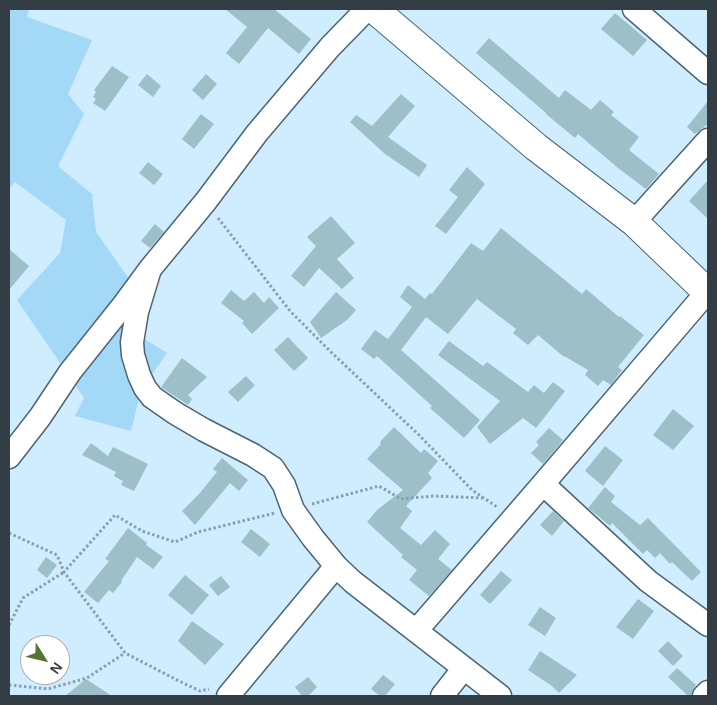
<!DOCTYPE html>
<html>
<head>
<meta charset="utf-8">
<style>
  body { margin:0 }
  #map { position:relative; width:717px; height:705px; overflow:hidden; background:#cfedff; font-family:Arial,sans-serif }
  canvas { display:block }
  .frame { position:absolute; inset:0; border:10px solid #323d45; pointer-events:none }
  .north { position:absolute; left:20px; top:635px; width:50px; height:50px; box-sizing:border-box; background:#fff; border:1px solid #adb1b5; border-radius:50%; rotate:126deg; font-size:14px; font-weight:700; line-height:20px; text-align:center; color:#323d45 }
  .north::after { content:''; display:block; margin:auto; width:18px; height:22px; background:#53752d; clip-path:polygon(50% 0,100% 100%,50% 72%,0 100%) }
</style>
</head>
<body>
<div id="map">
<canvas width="717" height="705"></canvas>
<div class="frame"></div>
<div class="north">N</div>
</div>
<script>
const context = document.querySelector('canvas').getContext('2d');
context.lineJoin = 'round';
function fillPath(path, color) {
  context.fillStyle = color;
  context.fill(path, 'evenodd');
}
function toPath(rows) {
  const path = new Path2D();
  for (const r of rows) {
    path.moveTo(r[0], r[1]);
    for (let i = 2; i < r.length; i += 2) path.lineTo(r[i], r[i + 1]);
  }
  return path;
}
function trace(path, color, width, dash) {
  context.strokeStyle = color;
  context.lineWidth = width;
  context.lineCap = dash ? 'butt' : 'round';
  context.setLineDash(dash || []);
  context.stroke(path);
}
fillPath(toPath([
  [9,9,29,9,27,17,92,40,68,94,84,114,58,166,92,194,96,232,137,290,127,328,167,353,141,390,131,431,75,416,84,398,17,300,60,253,66,220,15,182,9,189]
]), '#a3d8f7');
fillPath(toPath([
  [225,9,274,9,311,39,299,54,268,28,239,64,226,53,247,27],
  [615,13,647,40,633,56,601,29],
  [489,38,559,98,565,90,591,110,600,100,614,112,611,115,639,137,629,150,659,174,646,189,618,168,578,134,575,138,546,114,546,113,476,53],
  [112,66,129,77,105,111,93,103,96,99,93,97,96,92,94,90],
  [147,74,161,86,153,97,138,85],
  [206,74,217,84,203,100,192,90],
  [401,94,415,106,388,137,427,165,419,177,385,154,350,122,356,115,372,126],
  [708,101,708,124,695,134,687,127],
  [201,114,214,124,194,149,182,139],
  [148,162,163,174,154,185,139,173],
  [467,167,485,184,446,234,435,226,458,197,449,190],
  [708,180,708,219,689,201],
  [331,216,355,243,337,259,354,278,342,289,319,268,304,287,291,276,316,246,307,237],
  [155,224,164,232,150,248,141,241],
  [501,228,582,294,586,289,619,317,620,316,644,335,618,367,622,370,611,385,603,380,598,386,585,375,588,370,564,356,564,357,538,335,528,345,513,333,516,329,477,299,448,334,426,317,401,350,480,420,464,438,430,408,432,406,377,356,374,359,361,349,375,330,388,339,412,307,400,297,408,285,425,299,430,293,432,294,471,243,483,251],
  [9,249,29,266,9,290],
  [231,290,244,301,254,292,264,303,269,297,279,308,252,334,242,323,244,321,221,303],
  [336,292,356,310,347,320,321,338,310,322],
  [288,337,308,358,294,371,274,350],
  [449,341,483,366,487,362,528,392,534,385,544,393,553,382,565,391,536,428,523,418,490,444,477,427,500,401,438,355],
  [182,358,207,377,188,395,192,399,188,405,161,387],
  [246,376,255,385,238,402,228,392],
  [673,409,694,426,673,450,653,435],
  [394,427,421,453,424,449,438,461,428,473,432,478,406,506,412,511,400,528,421,545,435,530,450,544,438,559,452,570,429,596,409,580,417,570,401,557,403,555,367,522,377,510,403,490,367,459,381,444,380,442],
  [549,428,563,440,543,464,531,453,539,445,536,442],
  [91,443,108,456,113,447,148,464,134,491,121,485,123,481,114,476,116,472,82,455],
  [605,446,623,460,603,486,585,471],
  [222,458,248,480,239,491,230,483,195,525,182,511,199,494,217,472,213,469],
  [605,487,615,496,611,502,640,525,648,518,701,572,692,581,672,562,670,564,660,553,655,558,647,550,643,554,612,523,610,526,592,511,588,508],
  [553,511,564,521,552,536,540,525],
  [128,528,147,543,146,545,163,557,153,569,137,557,121,581,122,582,113,593,109,590,98,603,84,592,109,561,105,559],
  [251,529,270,544,260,557,241,542],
  [46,557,57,565,47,578,37,570],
  [501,571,512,580,490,604,480,595],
  [185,575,209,595,192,615,168,595],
  [221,576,230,587,218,596,209,585],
  [638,599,654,611,633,639,616,627],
  [540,607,556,618,545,636,528,625],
  [192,621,224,644,205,665,178,641],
  [668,641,683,656,673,666,658,651],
  [540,651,577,675,559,693,552,686,528,670],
  [677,668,696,685,692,692,691,696,688,696,668,677],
  [383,675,395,684,385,696,380,696,371,689],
  [308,677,317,687,308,696,302,696,295,687],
  [86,679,112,696,65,696]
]), '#9cbfc8');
const minor = toPath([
  [634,9,708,73],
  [634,222,708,140],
  [150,269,137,312,132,342,133,355,139,375,145,388,152,397,175,413,204,430,253,455,273,468,284,485,293,510,313,538,336,566,353,582,500,696],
  [9,457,40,417,70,372,125,303,150,269,206,201,257,133,330,47,367,9],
  [543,484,648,581,708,625],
  [416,631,543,484,707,292],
  [228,696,336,566],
  [442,696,464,668],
  [704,696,708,692]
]);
const major = toPath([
  [374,9,536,147,634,222,708,293]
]);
trace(minor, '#4b6575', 25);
trace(major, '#4b6575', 30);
trace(toPath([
  [218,218,290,311,332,353,419,435,472,490,497,507],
  [312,504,379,486,401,499,433,496,483,498],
  [9,533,57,555,64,572,125,653,179,681,200,691,209,689],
  [63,573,115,515,142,531,175,542,198,532,275,513],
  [9,625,23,598,64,572],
  [9,685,48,689,87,678,125,653]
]), '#899fac', 3, [2.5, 2.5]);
trace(minor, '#fff', 22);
trace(major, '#fff', 28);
</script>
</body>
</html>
